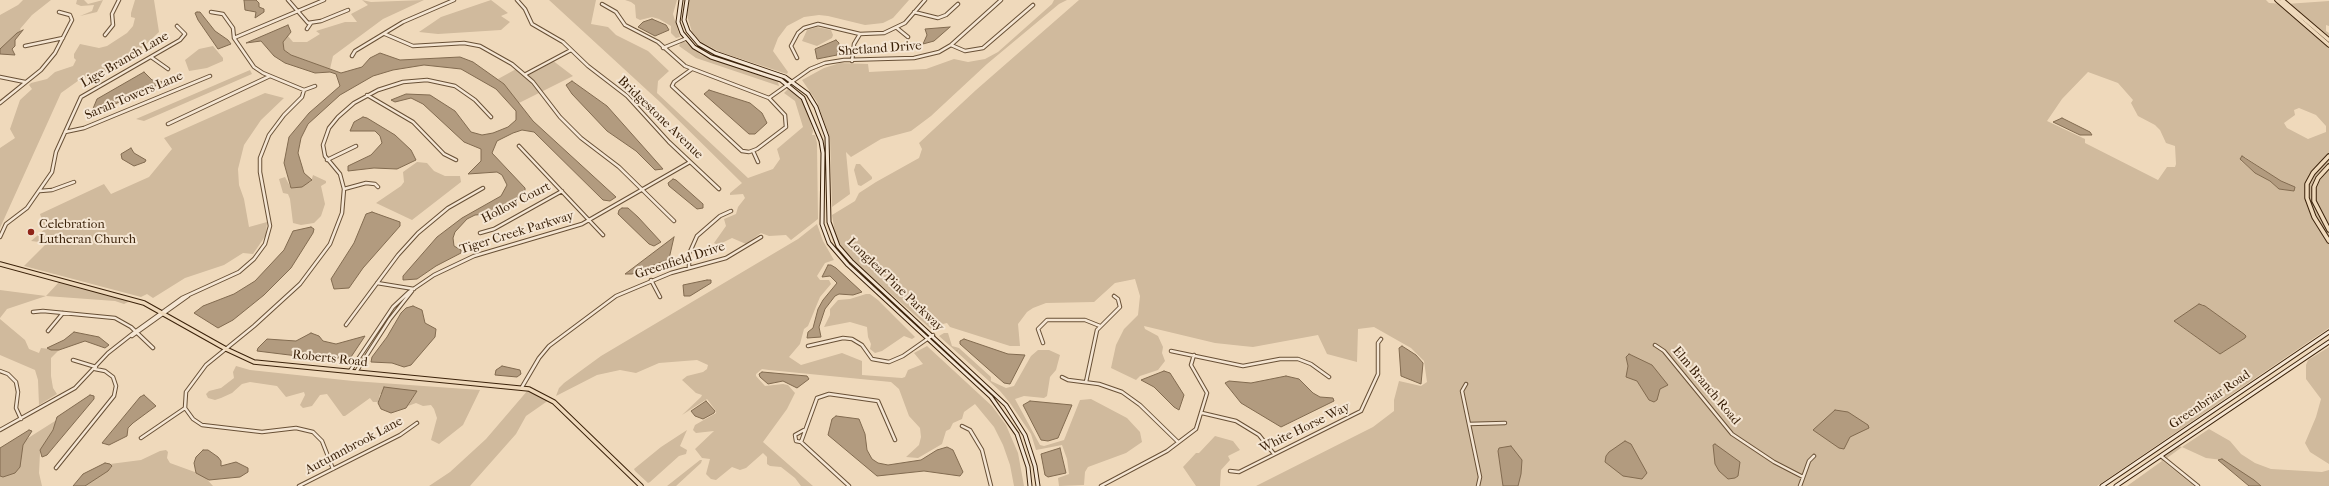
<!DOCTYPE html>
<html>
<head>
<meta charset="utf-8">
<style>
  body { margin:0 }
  canvas { display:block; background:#efd9bb }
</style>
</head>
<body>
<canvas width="2329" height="486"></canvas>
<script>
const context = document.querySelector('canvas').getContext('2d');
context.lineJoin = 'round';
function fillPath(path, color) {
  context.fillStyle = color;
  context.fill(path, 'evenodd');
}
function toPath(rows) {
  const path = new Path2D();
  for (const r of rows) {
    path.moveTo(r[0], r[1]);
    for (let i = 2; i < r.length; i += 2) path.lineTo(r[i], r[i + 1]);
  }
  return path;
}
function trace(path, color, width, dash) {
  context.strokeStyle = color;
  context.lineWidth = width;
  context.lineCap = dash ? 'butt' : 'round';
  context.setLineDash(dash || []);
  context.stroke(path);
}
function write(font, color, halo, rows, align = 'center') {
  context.font = font + ' "IM FELL French Canon",serif';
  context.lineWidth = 4;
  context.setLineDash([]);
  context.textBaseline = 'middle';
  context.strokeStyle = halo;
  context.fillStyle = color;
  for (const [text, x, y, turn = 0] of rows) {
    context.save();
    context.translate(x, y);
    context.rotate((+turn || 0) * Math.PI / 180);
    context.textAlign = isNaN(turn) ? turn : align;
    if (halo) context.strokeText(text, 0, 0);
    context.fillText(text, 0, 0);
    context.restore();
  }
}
fillPath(toPath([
  [23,0,51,0,32,15,20,29,21,30,0,49,0,15,18,5],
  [77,0,84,0,88,4,103,0,97,12,80,16,92,11,94,5,81,6,76,4],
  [135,0,154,0,159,32,137,53,94,78,89,80,86,79,88,77,82,78,61,93,0,228,0,148,15,138,10,129,20,100,32,89,29,85,31,83,47,79,55,72,73,66,76,60,74,58,74,54,80,44,99,48,107,46,127,33,133,26,135,18,131,17,131,13],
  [362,0,371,2,424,0,383,19,333,56,330,69,291,55,284,50,283,42,288,36,293,42,307,42,320,34,316,31,345,22,357,22,351,14,368,5],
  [491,0,508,13,501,16,510,22,501,30,438,34,419,32,441,17],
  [549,0,596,0,591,24,608,27,616,35,648,51,669,71,658,81,657,93,748,178,773,169,780,159,777,149,803,127,795,101,784,93,788,89,791,90,802,101,806,109,813,131,812,135,815,135,817,143,818,219,791,240,786,235,769,236,761,233,746,244,732,238,718,245,714,243,726,226,724,219,736,214,738,207,745,198,743,194,730,195,730,193,742,183,660,102],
  [625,0,677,0,673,14,680,37,676,38,671,33,671,26,659,19,652,17,640,20,636,18,635,5,631,2],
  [689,0,909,0,893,18,883,23,865,25,828,16,819,15,804,17,787,26,778,38,773,51,788,72,787,74,720,52,701,42,692,32,689,22,687,15],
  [1054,0,1067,0,1059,4,987,64,931,116,911,131,881,139,851,157,846,152,850,194,832,207,830,138,817,102,802,80,824,68,840,63,868,64,869,72,926,69,954,59,968,62,985,59,998,52,1052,4],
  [1079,0,2266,0,2269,3,2286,4,2329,1,2329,26,2326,25,2326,31,2329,33,2329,328,2097,486,1256,486,1373,427,1394,411,1394,400,1399,381,1421,386,1427,382,1424,361,1411,348,1374,327,1358,329,1357,362,1327,354,1318,335,1253,347,1243,346,1215,343,1144,326,1145,329,1158,336,1163,347,1162,353,1165,361,1158,370,1140,376,1136,380,1111,368,1116,345,1124,329,1138,315,1140,296,1135,279,1115,283,1094,302,1046,303,1033,308,1027,312,1018,324,1020,346,1010,346,950,327,947,323,943,324,929,321,940,326,934,330,931,329,852,260,836,239,832,215,855,201,859,193,876,182,919,158,922,149,919,143,976,90],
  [2088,72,2118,83,2133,100,2131,103,2138,116,2155,125,2160,130,2166,143,2175,146,2176,164,2175,167,2167,167,2158,180,2085,143,2085,139,2047,121,2062,99],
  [2299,108,2316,115,2326,126,2326,132,2308,139,2287,128,2284,123,2295,115,2294,110],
  [2245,157,2282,182,2295,187,2294,191,2279,189,2270,181,2255,173,2241,161],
  [2202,304,2244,334,2246,336,2220,354,2176,323],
  [817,27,831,30,833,35,832,38,817,46,802,41,807,30],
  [685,42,701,55,769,78,778,82,779,86,696,58,679,46,681,42],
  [213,46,223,58,223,61,207,68,189,71,185,60,199,49],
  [552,60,573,76,519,103,498,79,518,68,526,74],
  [250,70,252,74,144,121,136,119],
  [265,93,284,98,261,120,244,145,238,169,239,185,244,199,249,227,267,222,266,235,253,254,243,253,224,265,185,278,153,298,147,294,141,297,24,266,47,243,31,241,45,229,40,214,104,184,111,194,149,177,172,149,164,138],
  [417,162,427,163,434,171,445,176,460,176,461,182,412,220,376,203,401,186,404,182,403,172],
  [856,164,860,164,872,177,872,179,861,186,858,185,854,170],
  [313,175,326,181,326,183,321,186,325,204,321,216,314,223,301,225,293,223,290,199,288,194,283,193,279,179,285,177,291,188,311,182],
  [817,224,823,241,834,260,825,263,817,276,820,280,829,280,831,284,820,297,808,326,804,329,800,344,789,357,801,365,842,353,862,361,862,375,902,378,905,377,908,370,923,364,914,353,927,346,992,406,1006,425,1018,453,1024,486,1014,486,1010,465,1003,445,994,427,975,404,964,412,962,419,953,423,950,429,946,431,942,444,918,458,906,457,919,445,921,437,920,428,909,416,899,389,891,382,769,370,762,369,756,374,756,376,765,386,783,384,788,385,795,393,787,409,763,442,813,486,801,486,795,478,781,467,770,466,767,464,767,457,763,453,746,468,740,470,732,467,716,480,711,479,706,474,710,459,702,458,695,449,714,431,696,433,693,430,695,425,716,413,716,411,707,399,682,415,701,397,702,395,696,393,682,380,687,376,703,372,707,369,708,365,697,360,659,363,636,373,620,370,597,375,556,396,559,388,564,383,601,356,798,239],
  [60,281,132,300,124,304,115,301,46,296,7,309,0,318,0,290,46,296],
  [866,294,870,294,878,300,915,337,912,339,904,336,882,351,875,353,870,349,871,344,868,337,867,327,850,322,824,327,830,315,830,309,838,300,850,299],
  [0,319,25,340,29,349,39,353,41,348,59,350,51,358,51,376,53,388,57,394,39,405,38,380,35,370,0,355],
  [944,333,948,333,952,346,959,348,991,377,991,381,1006,388,1014,386,1031,356,1038,350,1049,350,1060,355,1056,370,1050,377,1047,396,1044,398,1024,396,1015,399,1040,445,1044,446,1064,440,1080,400,1091,399,1127,418,1140,432,1142,442,1126,453,1088,467,1085,472,1084,485,1059,486,1058,478,1069,474,1067,459,1062,445,1036,450,1031,434,1010,403,1000,391,939,336],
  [2329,347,2329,464,2310,452,2305,443,2316,417,2321,399,2306,379,2306,365,2308,360],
  [236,366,250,370,353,381,480,390,463,425,439,444,431,440,437,418,434,409,431,405,423,406,416,403,408,406,417,391,380,394,378,402,373,402,370,398,345,416,343,416,327,394,320,395,312,406,303,408,300,405,305,395,304,392,286,397,277,386,250,382,242,384,232,393,221,398,215,400,208,398,206,394,209,391,221,388,234,378,233,372],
  [528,390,549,400,526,416,516,434,470,486,429,486,450,472,486,439],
  [55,421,56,424,40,453,39,473,42,486,0,486,0,476,3,477,25,440],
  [2209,429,2230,441,2241,454,2255,463,2271,469,2322,472,2329,470,2329,486,2261,486,2222,460,2206,458,2182,447,2163,461,2194,486,2127,486,2162,461,2160,459,2178,446,2182,447],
  [687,430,680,446,687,450,686,454,679,456,650,482,648,483,635,471,634,469,661,447],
  [1215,436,1233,441,1240,450,1228,456,1230,460,1221,470,1220,486,1196,486,1183,467,1196,453,1199,453],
  [166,450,168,452,167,458,170,463,203,475,213,486,85,486,108,471,112,467,110,464,141,460,160,451],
  [700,460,702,460,701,463,676,486,667,486]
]), '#d0ba9d');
const water = toPath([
  [244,0,256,0,259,3,259,7,264,9,264,12,255,18,256,12,245,10,244,0],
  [197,12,200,12,215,31,228,40,231,44,218,49,198,20,195,13,197,12],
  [652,19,666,25,669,30,655,36,638,27,643,22,652,19],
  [288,25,291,32,283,42,284,50,291,55,341,73,362,67,370,58,380,53,400,60,460,57,473,62,504,84,533,121,616,197,610,201,603,200,534,132,522,130,513,133,497,141,492,153,525,188,525,194,488,214,475,215,467,219,455,232,453,238,454,246,461,250,461,253,436,266,417,279,403,280,403,276,437,237,462,218,501,196,507,185,502,175,497,172,468,174,481,161,481,149,464,142,423,104,411,98,395,102,391,100,406,94,430,95,455,111,471,132,482,135,493,133,508,127,516,120,516,111,496,89,461,69,424,65,393,70,373,76,340,95,308,124,301,138,298,153,304,173,312,180,302,187,291,188,284,163,289,137,309,113,340,86,336,74,330,72,315,73,285,63,274,56,261,41,246,43,288,25],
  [950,27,934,41,923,44,927,35,925,29,950,27],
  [23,30,15,40,15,46,12,49,15,55,0,54,0,49,17,33,23,30],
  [836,40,839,43,837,55,817,59,815,49,836,40],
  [144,72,152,80,164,82,97,112,92,111,97,99,144,72],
  [572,81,607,106,663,169,655,170,636,151,607,131,572,94,566,85,572,81],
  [709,90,750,103,762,113,767,123,755,134,749,134,704,94,709,90],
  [363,117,367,118,395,135,411,150,416,160,397,169,374,168,348,171,348,166,371,155,382,143,380,136,375,131,350,131,354,122,363,117],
  [2062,118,2090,132,2092,135,2080,135,2053,122,2062,118],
  [131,148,134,153,146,160,145,162,134,166,122,159,121,154,131,148],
  [2242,156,2281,181,2295,187,2294,191,2279,189,2270,181,2255,173,2240,159,2242,156],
  [673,179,676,180,703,204,703,208,697,209,669,186,668,183,673,179],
  [622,208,628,208,638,217,661,242,654,246,649,244,618,214,619,210,622,208],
  [372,212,400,222,400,226,363,268,349,288,334,289,331,279,354,243,366,214,372,212],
  [311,227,314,229,313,233,291,268,264,295,233,320,218,328,194,313,203,306,234,294,255,281,284,250,293,231,311,227],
  [674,237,669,259,632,274,625,274,674,237],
  [828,265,831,265,836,268,862,292,853,295,839,294,835,296,825,309,819,327,821,337,807,338,808,332,813,328,818,309,823,300,837,283,830,276,822,277,828,265],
  [707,280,711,280,711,283,690,296,684,296,683,285,707,280],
  [2199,304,2205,306,2244,334,2246,336,2245,338,2220,354,2174,321,2199,304],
  [413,306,422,310,425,323,436,329,435,337,411,365,404,367,392,363,371,362,372,357,387,337,401,313,406,308,413,306],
  [74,332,99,337,109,345,105,348,85,341,59,350,51,350,47,348,64,340,74,332],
  [311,333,319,336,323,341,336,344,365,336,351,357,322,359,257,351,258,348,267,339,296,341,311,333],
  [964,339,1008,354,1025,355,1010,384,1004,383,960,344,960,341,964,339],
  [1402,346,1416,355,1423,363,1421,384,1401,376,1399,348,1402,346],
  [1629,354,1652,365,1668,385,1660,389,1657,400,1654,402,1649,400,1637,381,1626,377,1628,366,1626,357,1629,354],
  [502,366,520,370,521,374,517,377,495,375,496,370,502,366],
  [1164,371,1170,373,1184,395,1179,410,1174,407,1154,387,1141,380,1164,371],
  [762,372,807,376,809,379,797,388,783,381,768,384,760,377,759,374,762,372],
  [1286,376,1299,379,1313,393,1320,397,1333,398,1334,401,1281,427,1241,403,1225,383,1229,381,1251,383,1286,376],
  [384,387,400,389,417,391,406,408,391,413,381,409,378,403,384,387],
  [90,395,94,396,94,399,47,455,42,457,40,450,53,430,57,417,90,395],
  [144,395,156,406,133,423,128,428,127,436,109,445,102,443,140,397,144,395],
  [706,401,715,411,714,413,703,419,695,416,691,411,706,401],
  [1030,401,1072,405,1058,438,1048,441,1041,440,1023,405,1030,401],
  [1835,410,1848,412,1868,425,1869,428,1850,437,1844,449,1839,448,1813,430,1835,410],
  [836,416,859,419,865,434,867,450,872,459,878,463,888,465,921,460,937,450,947,447,953,450,963,472,960,476,924,471,877,476,828,435,832,419,836,416],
  [29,430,32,431,23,445,20,467,15,473,3,477,0,476,0,448,29,430],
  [1625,441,1631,444,1647,473,1642,479,1623,476,1605,462,1606,456,1609,452,1625,441],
  [1715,444,1740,462,1738,476,1735,478,1728,479,1719,471,1715,464,1713,445,1715,444],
  [1511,446,1522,460,1521,474,1518,486,1503,486,1498,451,1499,448,1511,446],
  [1060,448,1066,473,1048,477,1045,475,1041,454,1060,448],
  [203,450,208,450,218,457,221,461,221,466,236,462,248,468,248,472,240,477,209,480,196,473,194,463,196,457,203,450],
  [2222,459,2254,480,2261,486,2249,486,2218,460,2222,459],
  [105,463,110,464,112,466,108,471,85,486,73,486,83,474,105,463]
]);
fillPath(water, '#b29b7f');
trace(water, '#826b50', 1);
const street = toPath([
  [288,0,308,23,321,21,348,10],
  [517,0,525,9,532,24,563,42,588,66,627,96,669,142,719,189],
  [602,4,616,12,625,25,658,42,685,66,769,98,785,115,786,127,757,149,749,152,742,151,672,86,674,82,692,69],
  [914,12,938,18,946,15,958,4],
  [897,28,908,37],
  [307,29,311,23],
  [385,34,413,46,464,43,480,46,512,64,533,82,560,117,581,138,619,167,674,221],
  [105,35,113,25,112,14,119,0],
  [234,38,324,0],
  [951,45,965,51,983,48,1033,5],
  [25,46,63,38],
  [663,48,685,39],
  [352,56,355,51,403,22,454,0],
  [151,57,168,69],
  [797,58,791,46,798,33,804,28,818,24,860,34,884,33,905,23,925,0],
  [852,61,854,44,860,34],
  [526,74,571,50],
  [0,77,25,82],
  [304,90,315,86],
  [367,95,413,122,444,154,456,160],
  [769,98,810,69,825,63,844,60,914,58,939,52,951,45,1001,0],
  [0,103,41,70,55,53,72,20,70,15,59,12],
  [168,124,270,76],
  [65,132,84,128,210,76],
  [519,146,603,235],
  [753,151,758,162],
  [327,160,356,146],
  [344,189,366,183,375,184,378,187],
  [40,191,52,190,74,182],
  [480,233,494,229,562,191],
  [0,237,6,224,27,208,52,172,56,152,81,97,180,40,185,34,177,26],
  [689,268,689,254,697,236,720,216,731,211],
  [651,280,660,297],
  [377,283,414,289],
  [33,312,43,311,115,318,131,327,153,348],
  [346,325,398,255,418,233,448,208,483,188],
  [48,331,63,313],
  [132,336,188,296],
  [1043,343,1038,329,1047,320,1085,320,1100,326],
  [1655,345,1664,351,1732,434,1774,462,1803,477],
  [808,346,843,338,852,339,862,345,872,359,889,362,903,356,933,335],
  [1171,351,1243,366,1280,359,1298,359,1311,364,1329,377],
  [73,360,96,367],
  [0,371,8,374,16,382,18,392,16,408,21,419],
  [350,371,393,307,409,292,434,275,474,256,582,224,690,162],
  [356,372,390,319,412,291],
  [1062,377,1068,380,1099,384,1122,392,1140,405,1178,442],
  [1086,382,1097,330,1120,307,1118,299,1114,296],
  [1466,384,1462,391,1480,477,1478,486],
  [522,387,539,358,549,346,616,296,671,273,726,258,761,237],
  [1202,413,1236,421,1259,435,1274,454],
  [1469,424,1505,423],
  [962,426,970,430,982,450,991,486],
  [0,430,75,388,108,353,136,331,182,298,239,272,254,259,265,244,270,226,260,172,260,158,269,135,284,115,302,97,304,90,263,73,254,67,234,38,233,28,223,14,211,12],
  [141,438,185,408],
  [801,442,796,441,795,435,804,430],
  [2161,456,2198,486],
  [56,468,114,396,116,386,113,377,105,371,95,369],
  [333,469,322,441,313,432,296,428,262,432,202,425,193,419,185,408,186,392,206,365,254,326,300,284,330,244,342,213,344,189,340,174,325,156,323,145,329,128,338,117,354,103,378,90,403,82,427,80,455,86,475,100,491,117],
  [1230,471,1239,472,1361,411,1378,374,1378,343,1381,339],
  [299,486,400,435,417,423],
  [849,486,801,442,817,398,829,394,878,401,895,440],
  [1101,486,1167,451,1196,429,1207,393,1191,365,1194,355],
  [1800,486,1809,461,1814,456]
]);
const secondary = toPath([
  [681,0,678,22,682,33,694,47,711,57,781,80,803,98,821,141,823,153,822,224,829,243,848,265,991,397,1017,434,1028,467,1030,486],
  [687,0,684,20,688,31,699,44,715,53,785,77,808,94,816,107,827,137,829,222,838,246,851,261,1006,405,1025,435,1035,466,1038,486],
  [2102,486,2329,332],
  [2116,486,2329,342]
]);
const primary = toPath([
  [2277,0,2329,45],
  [2282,0,2329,40],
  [2329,156,2313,173,2307,184,2307,198,2314,217,2329,241],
  [2329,166,2318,178,2314,187,2314,201,2329,230],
  [0,264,144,303,226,349,254,362,529,389,554,402,641,486]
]);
trace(street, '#685036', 4.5);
trace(secondary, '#3b220a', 5);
trace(primary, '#3b220a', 5.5);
trace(street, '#f5e6d3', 2.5);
trace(secondary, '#f5e6d3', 3);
trace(primary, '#efd9bb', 3.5);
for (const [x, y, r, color] of [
  [31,232,4,"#8f2418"]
]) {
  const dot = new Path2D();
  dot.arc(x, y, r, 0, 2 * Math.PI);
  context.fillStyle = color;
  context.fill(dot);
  trace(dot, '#f5e6d3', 1.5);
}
write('13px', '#3b220a', '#f5e6d3', [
  ["Shetland Drive",880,49,-4],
  ["Lige Branch Lane",125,60,-30],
  ["Sarah Towers Lane",134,96,-23],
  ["Bridgestone Avenue",660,118,44],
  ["Hollow Court",516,203,-27],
  ["Tiger Creek Parkway",517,233,-17],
  ["Greenfield Drive",680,261,-18],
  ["Longleaf Pine Parkway",895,285,44],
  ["Roberts Road",330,359,6],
  ["Elm Branch Road",1706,386,50],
  ["Greenbriar Road",2210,400,-34],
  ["White Horse Way",1305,428,-26],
  ["Autumnbrook Lane",354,446,-28]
]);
write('13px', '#3b220a', '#f5e6d3', [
  ["Celebration",39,225],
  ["Lutheran Church",39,240]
], 'left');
</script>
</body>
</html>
